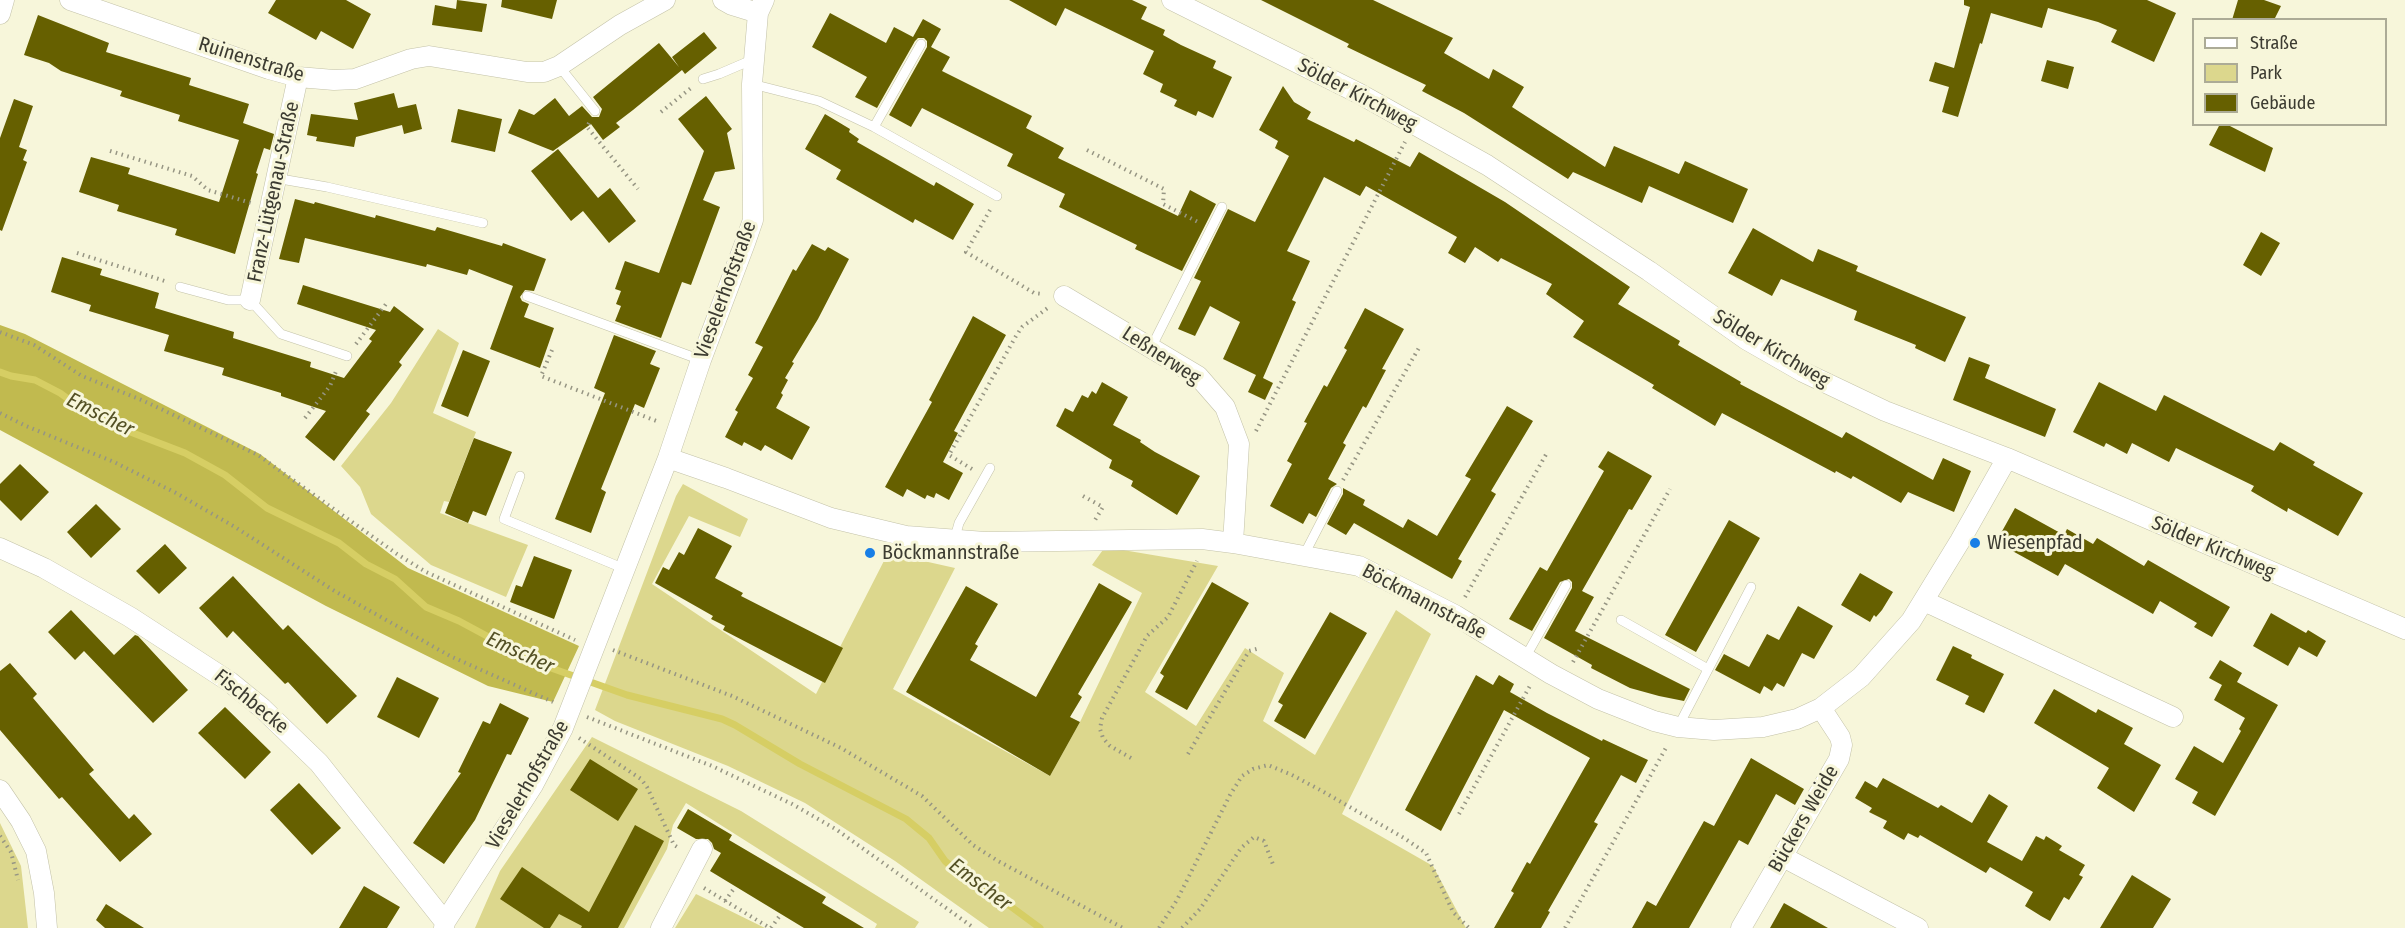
<!DOCTYPE html>
<html>
<head>
<meta charset="utf-8">
<style>
  body { margin:0 }
  #map { position:relative; width:2405px; height:928px; overflow:hidden; background:#f7f6da; font-family:"Fira Sans Condensed",sans-serif }
  canvas { display:block }
  .legend { position:absolute; left:2192px; top:18px; width:195px; height:108px; box-sizing:border-box; background:#f7f6da; border:2px solid #acab96; margin:0; padding:8px 10px; list-style:none; font-size:18px; color:#3c3b31 }
  .legend li { display:flex; align-items:center; gap:12px; height:30px }
  .legend b { width:30px; border:2px solid #acab96 }
</style>
</head>
<body>
<div id="map">
<canvas width="2405" height="928"></canvas>
<ul class="legend">
<li><b style="height:8px;background:#fff"></b>Straße</li>
<li><b style="height:16px;background:#dcd78d"></b>Park</li>
<li><b style="height:16px;background:#666000"></b>Gebäude</li>
</ul>
</div>
<script>
const context = document.querySelector('canvas').getContext('2d');
context.lineJoin = 'round';
function fillPath(path, color) {
  context.fillStyle = color;
  context.fill(path, 'evenodd');
}
function toPath(rows) {
  const path = new Path2D();
  for (const r of rows) {
    path.moveTo(r[0], r[1]);
    for (let i = 2; i < r.length; i += 2) path.lineTo(r[i], r[i + 1]);
  }
  return path;
}
function trace(path, color, width, dash) {
  context.strokeStyle = color;
  context.lineWidth = width;
  context.lineCap = dash ? 'butt' : 'round';
  context.setLineDash(dash || []);
  context.stroke(path);
}
function write(font, color, halo, rows, align = 'center') {
  context.font = font + ' "Fira Sans Condensed",sans-serif';
  context.lineWidth = 6;
  context.setLineDash([]);
  context.textBaseline = 'middle';
  context.strokeStyle = halo;
  context.fillStyle = color;
  for (const [text, x, y, turn = 0] of rows) {
    context.save();
    context.translate(x, y);
    context.rotate((+turn || 0) * Math.PI / 180);
    context.textAlign = isNaN(turn) ? turn : align;
    if (halo) context.strokeText(text, 0, 0);
    context.fillText(text, 0, 0);
    context.restore();
  }
}
fillPath(toPath([
  [438,329,459,343,433,413,476,432,449,502,444,501,440,513,528,545,506,597,431,565,371,514,360,487,341,466,391,403],
  [683,484,748,519,740,537,689,516,652,584,816,694,888,553,955,568,893,689,1050,776,1080,722,1142,593,1092,565,1105,547,1218,566,1145,692,1196,726,1245,648,1284,673,1263,721,1315,755,1396,610,1431,634,1342,814,1433,866,1466,928,989,928,895,861,805,803,728,766,615,721,595,710,676,496],
  [592,737,741,811,919,922,915,928,875,928,877,924,686,803,673,825,667,849,624,928,475,928,500,871],
  [0,823,21,866,28,928,0,928],
  [696,894,765,928,675,928]
]), '#dcd78d');
fillPath(toPath([
  [0,325,25,334,260,454,408,568,579,646,553,702,488,686,326,606,0,430]
]), '#c1ba4f');
trace(toPath([
  [0,372,11,376,35,380,60,393,82,409,107,423,185,453,225,475,267,508,339,543,366,564,395,579,426,607,459,621,537,663,627,695,722,719,735,725,800,764,906,819,929,838,945,861,960,874,998,897,1040,928]
]), '#d6ce64', 7);
fillPath(toPath([
  [276,0,346,0,371,14,353,49,321,31,316,40,268,13],
  [457,0,487,4,482,32,432,25,435,5,456,9],
  [502,0,557,0,552,19,501,7],
  [1009,0,1132,0,1147,7,1141,19,1165,30,1163,35,1181,45,1216,61,1213,68,1232,77,1213,118,1198,111,1196,116,1174,106,1177,100,1160,92,1163,84,1143,74,1154,51,1065,8,1056,26],
  [1261,0,1373,0,1453,38,1444,53,1489,79,1493,69,1524,87,1512,107,1605,167,1614,146,1679,174,1685,161,1748,189,1733,223,1649,186,1642,203,1573,172,1568,179,1464,113,1422,91,1426,85,1347,47,1349,44],
  [1964,0,2147,0,2176,13,2154,62,2111,42,2117,30,2098,22,2048,8,2042,28,1991,13,1982,44,1980,43,1958,117,1942,112,1949,87,1929,81,1935,62,1954,68,1970,7,1964,5],
  [2238,0,2264,0,2281,6,2274,20,2232,20],
  [830,13,886,43,894,27,913,37,923,19,941,29,931,47,950,57,942,71,1032,116,1026,128,1064,148,1058,158,1178,216,1190,190,1216,204,1182,271,1135,249,1137,245,1059,207,1065,194,1007,166,1013,154,922,108,911,127,889,115,927,47,927,41,924,38,918,38,915,41,877,108,855,97,867,77,812,47],
  [38,15,109,43,106,52,191,78,189,85,249,104,243,123,274,134,270,150,264,148,256,173,258,174,235,254,175,235,177,229,117,211,119,205,79,192,91,157,130,168,128,174,219,202,239,140,178,121,180,115,120,96,122,91,61,71,49,63,24,55],
  [704,32,717,48,685,74,682,70,633,110,616,123,620,127,603,140,591,124,553,151,508,133,519,109,534,115,555,98,569,116,582,106,592,117,599,117,602,109,593,97,659,43,679,67,672,57],
  [2047,60,2074,67,2068,89,2041,81],
  [1283,86,1294,102,1311,112,1307,119,1354,142,1356,139,1410,167,1419,152,1505,202,1630,287,1618,304,1680,341,1678,345,1741,382,1740,384,1842,438,1846,432,1933,480,1943,458,1971,471,1954,512,1908,492,1901,503,1853,476,1851,479,1836,471,1835,473,1722,413,1715,426,1652,388,1654,385,1573,337,1584,321,1546,294,1552,284,1501,258,1498,262,1475,247,1465,263,1448,253,1457,237,1366,186,1360,196,1324,177,1287,251,1310,261,1292,300,1296,302,1263,378,1273,383,1265,400,1248,392,1256,375,1223,359,1240,322,1210,306,1195,336,1178,329,1201,281,1194,278,1228,209,1255,222,1289,156,1275,148,1278,141,1259,130],
  [394,93,398,108,416,104,422,129,404,134,402,125,356,137,354,147,316,141,317,137,307,135,311,114,358,120,354,103],
  [706,96,732,129,727,133,735,169,715,172,703,200,720,207,691,285,682,282,661,338,615,321,621,306,616,304,621,291,615,289,625,261,659,273,704,151,678,119],
  [14,99,33,106,19,147,27,150,23,160,27,162,2,231,0,230,0,138],
  [458,109,502,119,495,152,451,142],
  [825,114,850,129,849,132,859,139,857,142,934,186,936,182,974,204,953,240,915,219,913,223,836,179,841,170,805,149],
  [2220,124,2226,124,2273,148,2265,172,2209,145],
  [558,149,598,198,610,188,636,221,609,243,583,211,571,221,531,171],
  [295,199,314,204,315,202,375,218,376,215,435,231,437,227,502,246,503,243,546,259,534,291,525,290,520,297,522,301,529,304,524,317,554,328,540,368,490,349,513,286,469,269,467,275,427,264,426,267,305,238,299,263,279,259],
  [1753,228,1813,262,1818,249,1858,266,1856,271,1966,317,1945,362,1915,348,1916,345,1854,320,1857,311,1781,279,1772,296,1728,273],
  [2261,232,2280,243,2261,276,2243,265],
  [812,244,825,251,828,247,849,259,818,319,792,362,794,363,785,378,788,380,781,393,783,395,776,408,810,427,792,460,765,445,761,451,744,442,742,446,725,437,738,412,735,410,753,378,748,375,763,347,755,343,793,269,796,271],
  [62,257,102,269,100,275,159,293,155,308,234,332,233,338,311,362,310,367,344,378,372,341,369,339,376,330,297,304,303,285,390,312,394,306,424,329,399,362,402,365,366,411,370,414,334,461,305,437,326,411,281,396,281,393,222,375,224,368,164,351,169,335,89,311,91,305,51,292],
  [1365,308,1404,329,1382,369,1386,370,1366,408,1363,406,1343,443,1346,445,1328,479,1337,484,1331,488,1316,517,1309,513,1303,524,1270,506,1292,464,1287,461,1307,423,1304,422,1324,385,1327,387,1347,350,1344,348],
  [973,316,1006,335,954,431,958,433,943,462,963,473,949,500,936,493,934,498,927,495,925,499,907,489,903,497,885,487,932,402,929,400],
  [614,335,656,351,650,364,660,368,644,408,635,404,601,489,606,492,591,533,555,519,605,393,594,388],
  [463,350,490,361,468,417,441,406],
  [1969,357,1990,365,1985,378,2056,409,2045,437,1953,400],
  [1102,382,1128,397,1113,425,1141,440,1140,442,1155,452,1200,476,1177,515,1131,486,1133,481,1109,468,1112,460,1056,426,1065,408,1073,412,1082,395,1088,398,1092,391,1096,394],
  [2099,382,2156,411,2164,395,2274,451,2280,442,2315,462,2313,465,2363,493,2338,536,2288,508,2287,512,2251,491,2254,486,2176,448,2169,462,2132,443,2127,454,2106,443,2104,447,2073,432],
  [1507,406,1533,421,1491,491,1496,494,1458,559,1462,561,1452,579,1354,523,1346,535,1327,524,1343,494,1343,488,1365,500,1363,505,1403,528,1408,519,1437,536,1471,479,1465,476],
  [474,438,512,452,486,516,473,511,468,523,445,513],
  [1608,451,1652,476,1632,510,1629,509,1582,591,1594,597,1575,631,1690,689,1684,701,1659,696,1630,688,1591,668,1592,665,1544,638,1572,588,1572,582,1569,579,1560,582,1532,631,1509,619,1540,567,1547,571,1604,471,1598,467],
  [20,464,49,492,21,521,0,500,0,484],
  [96,504,121,529,91,558,67,532],
  [2015,508,2064,535,2067,529,2093,544,2097,538,2144,566,2148,560,2230,607,2212,637,2194,627,2197,623,2160,601,2153,614,2065,564,2058,576,1996,542],
  [1729,520,1760,538,1696,652,1665,635],
  [698,528,732,546,715,578,743,593,741,596,843,648,825,683,723,630,725,626,711,619,713,616,655,583,663,567,669,570,679,552,684,555],
  [165,544,187,568,159,594,136,571],
  [534,556,572,570,554,619,510,602,516,585,522,587],
  [1860,573,1893,592,1882,610,1876,617,1874,615,1870,622,1841,605],
  [233,576,283,630,288,625,357,696,327,724,288,682,285,684,233,631,227,638,199,608],
  [1212,582,1249,603,1187,710,1155,692,1164,676,1160,673],
  [1099,583,1132,602,1078,694,1082,697,1070,717,1080,722,1050,776,906,692,966,586,998,604,975,644,978,646,970,660,1036,697],
  [1798,606,1833,626,1814,659,1802,653,1784,687,1777,683,1772,691,1764,686,1760,694,1715,670,1724,654,1749,667,1767,634,1779,640],
  [71,610,114,655,135,635,138,636,188,690,153,723,84,651,75,660,48,632],
  [1330,612,1367,633,1305,739,1274,721,1283,705,1278,702],
  [2271,613,2306,633,2308,630,2326,641,2317,657,2299,647,2300,645,2288,666,2253,646],
  [1953,646,1972,655,1971,658,2004,674,1984,713,1965,704,1969,696,1936,680],
  [2220,660,2242,673,2237,682,2278,705,2215,816,2192,803,2198,792,2175,779,2194,746,2223,763,2241,731,2239,729,2245,718,2214,700,2222,685,2209,678],
  [10,663,37,694,33,698,94,770,89,774,129,819,134,814,152,834,120,862,62,797,59,799,0,730,0,671],
  [1476,675,1493,685,1499,675,1514,684,1510,692,1547,713,1602,741,1603,739,1648,760,1636,783,1621,775,1594,822,1598,824,1548,911,1550,912,1541,928,1494,928,1514,893,1511,891,1527,862,1530,864,1590,758,1504,710,1441,831,1405,810],
  [397,677,439,698,419,738,377,717],
  [2054,689,2096,713,2098,709,2133,728,2124,744,2161,765,2134,812,2097,788,2109,768,2034,723],
  [500,703,529,718,511,755,507,754,475,820,444,864,413,843,461,773,458,772,483,721,490,724],
  [225,707,271,752,245,779,198,733],
  [1751,758,1804,789,1795,805,1776,794,1748,845,1739,840,1689,928,1632,928,1647,901,1656,906,1704,821,1714,826],
  [590,759,638,789,618,821,570,790],
  [1883,778,1938,808,1941,805,1972,823,1989,794,2008,806,1987,842,2022,861,2036,836,2044,840,2046,836,2062,846,2059,850,2085,865,2079,875,2083,877,2069,900,2064,897,2050,921,2041,916,2025,906,2033,892,1990,867,1986,873,1920,835,1918,838,1908,833,1904,840,1883,828,1887,821,1869,812,1872,808,1855,798,1865,781,1877,788],
  [299,783,341,828,312,855,270,810],
  [688,809,732,835,729,840,826,897,822,903,864,928,804,928,710,871,721,853,714,849,712,843,708,839,696,839,677,828],
  [635,825,664,841,618,928,581,928,582,926,559,914,550,928,544,928,500,899,522,867,589,912],
  [2132,875,2171,899,2153,928,2100,928],
  [364,886,400,907,387,928,339,928],
  [1784,903,1828,928,1770,928],
  [106,904,144,928,105,928,96,920]
]), '#666000');
const service = toPath([
  [559,66,595,111],
  [703,79,719,74,754,59],
  [752,84,819,101,874,127,997,196],
  [874,127,921,44],
  [275,178,327,187,483,223],
  [180,287,228,300,250,300,281,334,347,356],
  [527,296,701,360],
  [1151,348,1222,207],
  [520,476,504,519,625,569],
  [954,541,959,523,990,468],
  [1304,555,1337,491],
  [1621,620,1708,669],
  [1525,658,1566,585],
  [1678,727,1751,587]
]);
const minor = toPath([
  [70,0,269,69,298,77,334,80,355,79,411,59,429,56,527,72,544,72,559,66,620,25,665,0],
  [723,0,732,5,758,13],
  [1172,0,1360,94,1487,165,1649,271,1747,340,1803,372,1885,411,2007,458,2405,629],
  [0,14,4,0],
  [1064,296,1198,376,1225,407,1239,444,1233,543],
  [250,300,298,77],
  [668,458,726,478,831,518,906,536,985,542,1202,539,1233,543,1359,566,1455,615,1551,674,1598,699,1654,721,1678,727,1714,730,1763,727,1797,719,1821,708,1861,677,1911,621,1960,541,2007,458],
  [0,548,44,568,130,617,230,682,262,708,319,763,445,922],
  [1924,601,2173,717],
  [0,790,21,821,36,851,44,893,47,928],
  [1783,857,1918,928],
  [444,928,445,922,533,785,563,728,668,458,701,360,745,243,753,220,752,84,758,13,764,0],
  [661,928,702,849],
  [1741,928,1839,759,1842,745,1840,737,1821,708]
]);
trace(service, '#c3c2a8', 10);
trace(minor, '#c3c2a8', 21);
trace(toPath([
  [661,112,691,88],
  [589,123,587,127,638,189],
  [1087,150,1164,189,1163,204,1198,222],
  [110,151,192,176,208,190,251,203],
  [990,210,966,252,1034,293,1043,294],
  [77,253,168,282],
  [0,332,34,345,82,376,144,401,258,455,397,554,426,572,575,640],
  [356,344,386,304],
  [552,350,541,376,659,422],
  [0,413,26,426,114,462,176,493,235,527,333,590,450,656,553,702],
  [305,418,330,386,337,369],
  [1256,431,1405,142],
  [972,469,949,455,1016,336,1022,327,1049,307],
  [1343,480,1420,346],
  [1083,496,1103,507,1095,520],
  [1465,597,1548,451],
  [613,650,732,696,841,748,922,796,973,845,998,861,1123,928],
  [1573,662,1670,489],
  [587,717,712,766,792,804,837,830,974,928],
  [579,738,641,779,647,787,674,845,679,848],
  [1188,754,1249,651,1260,648],
  [1131,758,1110,746,1103,738,1100,729,1102,718,1147,636,1168,617,1197,561],
  [1459,814,1531,684],
  [0,836,11,852,18,880],
  [704,888,770,928],
  [725,901,735,887],
  [771,928,781,914],
  [1159,928,1177,900,1230,795,1242,776,1253,769,1268,765,1292,775,1322,791,1404,838,1426,853,1453,912,1469,928],
  [1182,928,1200,909,1241,848,1254,837,1264,841,1274,867],
  [1565,928,1667,746]
]), '#969583', 4, [1.5, 4.5]);
trace(service, '#fff', 9);
trace(minor, '#fff', 20);
for (const [x, y, r, color] of [
  [1975,543,6,"#187ee6"],
  [870,553,6,"#187ee6"]
]) {
  const dot = new Path2D();
  dot.arc(x, y, r, 0, 2 * Math.PI);
  context.fillStyle = color;
  context.fill(dot);
  trace(dot, '#f7f6da', 2);
}
write('20px', '#3c3b31', '#f7f6da', [
  ["Ruinenstraße",251,60,17],
  ["Sölder Kirchweg",1357,95,28],
  ["Franz-Lütgenau-Straße",274,192,-78],
  ["Vieselerhofstraße",726,290,-70],
  ["Sölder Kirchweg",1771,349,31],
  ["Leßnerweg",1161,356,33],
  ["Sölder Kirchweg",2213,548,23],
  ["Böckmannstraße",1424,602,28],
  ["Fischbecke",251,702,39],
  ["Vieselerhofstraße",528,785,-60],
  ["Bückers Weide",1804,819,-60]
]);
write('20px', '#3c3b31', '#f7f6da', [
  ["Wiesenpfad",1987,543],
  ["Böckmannstraße",882,553]
], 'left');
write('italic 21px', '#545125', '#f7f6da', [
  ["Emscher",100,415,27],
  ["Emscher",520,653,25],
  ["Emscher",980,885,37]
]);
</script>
</body>
</html>
